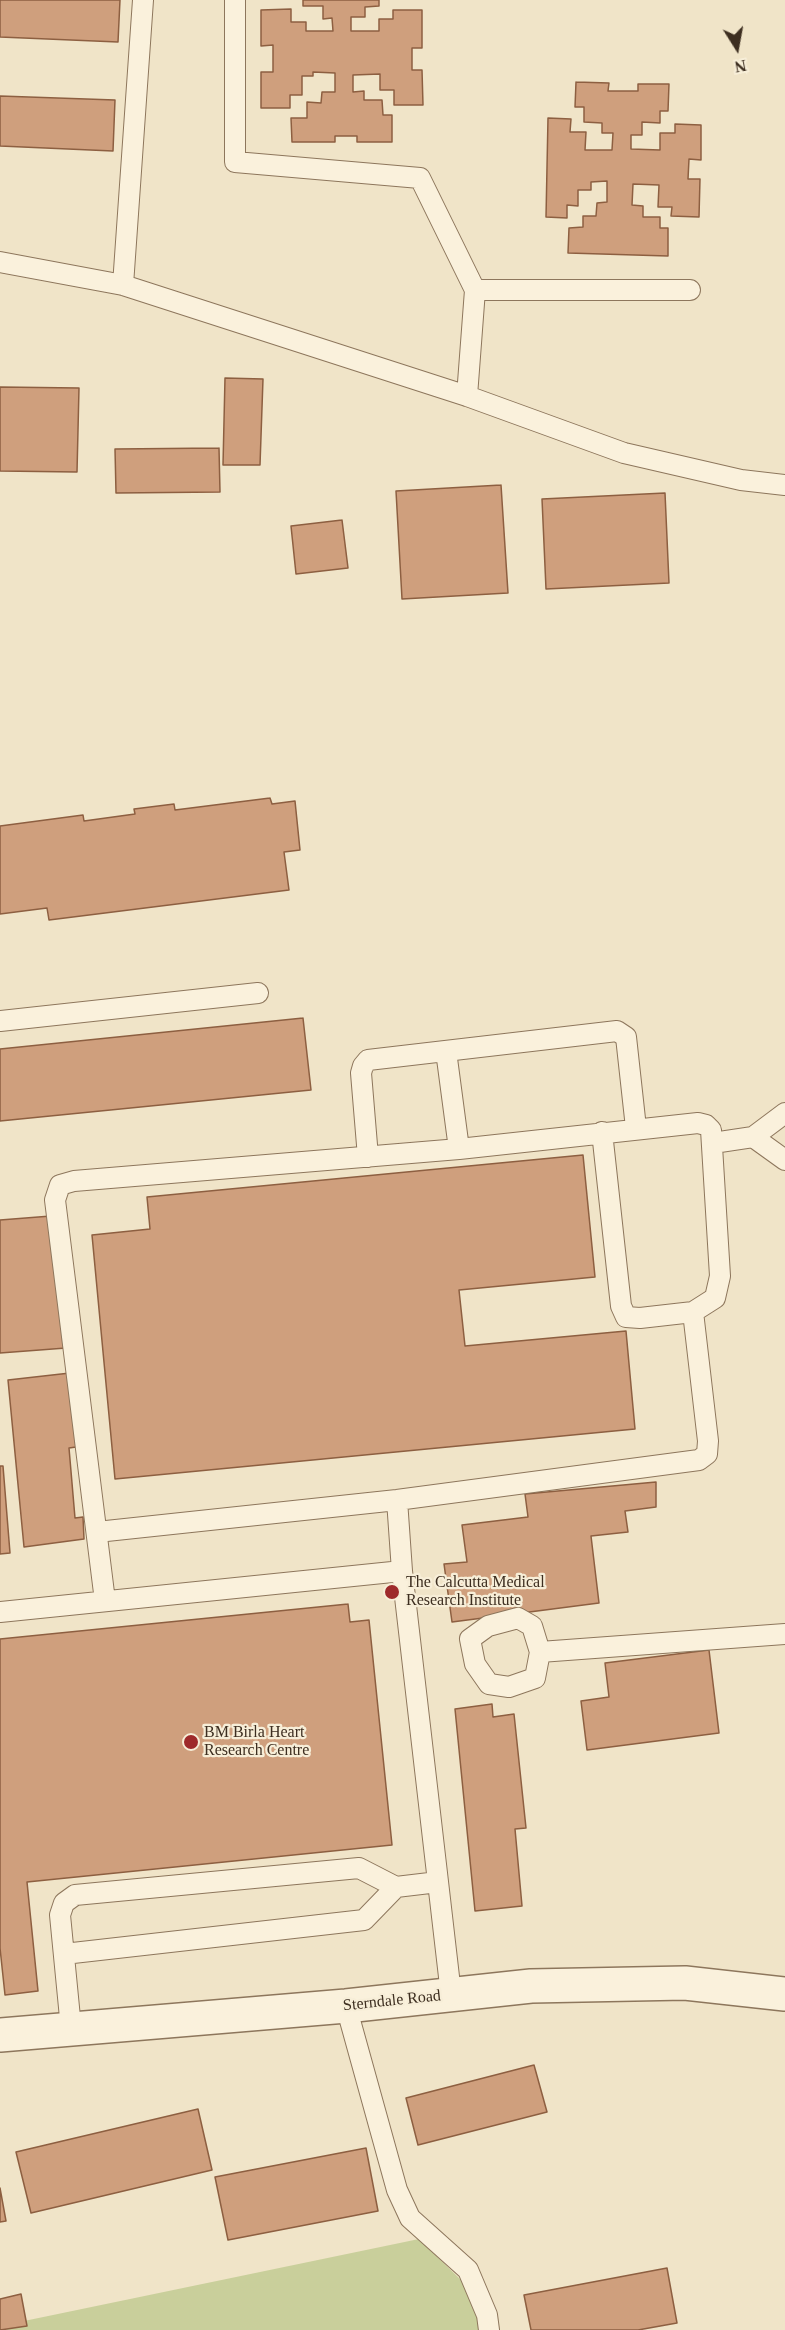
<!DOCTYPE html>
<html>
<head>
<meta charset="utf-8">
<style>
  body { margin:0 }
  #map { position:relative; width:785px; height:2330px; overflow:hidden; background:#f0e4c8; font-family:"Times New Roman",serif }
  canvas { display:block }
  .north { position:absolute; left:707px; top:18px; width:60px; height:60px; -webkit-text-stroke:4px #f7eed8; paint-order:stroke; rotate:169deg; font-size:16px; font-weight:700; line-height:24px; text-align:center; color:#3d2e20 }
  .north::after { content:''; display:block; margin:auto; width:21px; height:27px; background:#3d2e20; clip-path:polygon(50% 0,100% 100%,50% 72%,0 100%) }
</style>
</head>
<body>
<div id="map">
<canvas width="785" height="2330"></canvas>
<div class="north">N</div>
</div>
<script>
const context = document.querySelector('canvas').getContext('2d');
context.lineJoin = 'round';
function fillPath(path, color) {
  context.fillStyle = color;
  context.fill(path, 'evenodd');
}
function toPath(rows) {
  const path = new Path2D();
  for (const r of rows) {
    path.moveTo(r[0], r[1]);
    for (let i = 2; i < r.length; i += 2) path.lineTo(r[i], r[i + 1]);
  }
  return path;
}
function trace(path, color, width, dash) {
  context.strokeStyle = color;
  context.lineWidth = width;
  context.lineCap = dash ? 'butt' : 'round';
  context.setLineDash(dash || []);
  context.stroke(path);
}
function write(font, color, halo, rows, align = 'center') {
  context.font = font + ' "Times New Roman",serif';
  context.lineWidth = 4.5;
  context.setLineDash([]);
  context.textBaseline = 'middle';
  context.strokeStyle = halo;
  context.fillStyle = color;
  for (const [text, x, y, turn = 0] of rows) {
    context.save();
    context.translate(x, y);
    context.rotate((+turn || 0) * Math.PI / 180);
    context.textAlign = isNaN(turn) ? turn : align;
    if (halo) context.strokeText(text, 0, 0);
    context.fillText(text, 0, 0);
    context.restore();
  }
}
fillPath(toPath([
  [419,2239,464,2283,478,2317,480,2330,0,2330,0,2326]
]), '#c9cf9b');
const building = toPath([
  [0,0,120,0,118,42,0,37,0,0],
  [303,0,379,0,379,6,365,7,365,17,351,17,351,31,379,31,379,19,393,19,393,10,422,10,422,48,412,48,412,70,422,70,423,105,394,105,394,90,380,90,380,74,353,75,353,92,364,91,364,100,382,100,383,115,392,115,392,142,357,142,357,136,335,136,335,142,292,142,291,118,307,118,307,102,321,103,322,92,335,92,335,73,313,72,313,76,302,76,302,95,290,95,290,108,261,108,261,72,273,72,273,45,261,46,261,10,291,9,291,22,306,22,306,31,333,31,332,18,323,19,323,6,303,6,303,0],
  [576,82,609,83,608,91,638,91,638,84,669,84,668,111,660,111,660,123,642,122,642,135,631,135,631,149,660,150,660,133,675,133,675,124,701,125,701,160,689,159,688,179,700,179,699,217,671,216,672,207,658,207,659,185,633,184,632,205,643,206,643,217,660,217,660,228,668,228,668,256,568,253,569,228,583,227,583,216,596,216,597,203,607,202,607,181,591,182,591,190,578,190,578,206,567,205,567,218,546,217,548,118,571,119,570,132,586,132,585,150,612,150,613,133,602,133,602,123,584,122,584,107,575,107,576,82],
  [0,96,115,100,113,151,0,146,0,96],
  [225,378,263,379,260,465,223,465,225,378],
  [0,387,79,388,77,472,0,471,0,387],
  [219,448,220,492,116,493,115,449,219,448],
  [501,485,508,593,402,599,396,491,501,485],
  [665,493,669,583,546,589,542,499,665,493],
  [342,520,348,568,296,574,291,526,342,520],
  [270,798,272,804,295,801,300,850,284,852,289,890,49,920,47,908,0,914,0,826,83,815,84,821,135,814,134,809,174,804,175,810,270,798],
  [303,1018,311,1090,0,1121,0,1049,303,1018],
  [583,1155,595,1277,459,1290,465,1346,626,1331,635,1429,115,1479,92,1235,150,1229,147,1197,583,1155],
  [51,1216,66,1348,0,1353,0,1220,51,1216],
  [70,1373,76,1447,69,1448,75,1518,83,1517,84,1539,24,1547,8,1380,70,1373],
  [0,1466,3,1466,10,1553,0,1554,0,1466],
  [656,1482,656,1507,625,1511,628,1532,591,1536,599,1603,452,1622,444,1564,467,1562,462,1525,528,1517,525,1494,656,1482],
  [348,1604,350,1622,369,1620,392,1845,27,1882,38,1991,5,1995,0,1948,0,1639,348,1604],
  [709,1650,719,1733,587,1750,581,1701,609,1697,605,1663,709,1650],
  [492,1704,493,1717,514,1714,526,1828,515,1829,522,1906,475,1911,455,1709,492,1704],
  [534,2065,547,2112,418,2145,406,2098,534,2065],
  [198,2109,212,2170,31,2213,16,2152,198,2109],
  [366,2148,378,2211,228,2240,215,2177,366,2148],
  [0,2188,6,2221,0,2222,0,2188],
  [667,2268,677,2323,638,2330,531,2330,524,2295,667,2268],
  [21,2294,27,2326,0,2330,0,2299,21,2294]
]);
fillPath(building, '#cf9f7d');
trace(building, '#8d5f41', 1.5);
const service = toPath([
  [235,0,235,162,420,178,475,290,467,396],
  [0,262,123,285,467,396,624,453,741,480,785,485],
  [123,285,143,0],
  [475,290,690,290],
  [0,1021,258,993],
  [446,1051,459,1149],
  [602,1132,621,1306,626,1317,640,1318,693,1312],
  [753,1137,785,1160],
  [713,1143,753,1137,785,1113],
  [368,1157,361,1073,363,1066,368,1060,617,1031,626,1037,636,1128],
  [397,1500,402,1571,451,1994],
  [97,1532,397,1500,699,1460,707,1454,708,1441,693,1312,715,1298,720,1276,711,1130,706,1125,698,1123,459,1149,74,1181,60,1185,55,1200,105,1601],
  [0,1612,402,1571],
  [518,1618,532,1626,540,1652,535,1678,509,1687,489,1684,475,1664,470,1639,488,1626,518,1618],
  [540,1652,785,1634],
  [64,1954,364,1920,396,1887],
  [346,2006,397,2190,410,2218,468,2270,487,2315,489,2330],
  [71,2028,60,1915,64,1903,75,1895,359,1868,396,1887,438,1882]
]);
const minor = toPath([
  [0,2035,346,2006,531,1986,685,1983,785,1994]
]);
trace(service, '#8d765c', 22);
trace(minor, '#8d765c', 36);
trace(service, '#faf1dc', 20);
trace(minor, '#faf1dc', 33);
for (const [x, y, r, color] of [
  [392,1592,8,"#9e2a2b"],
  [191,1742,8,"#9e2a2b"]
]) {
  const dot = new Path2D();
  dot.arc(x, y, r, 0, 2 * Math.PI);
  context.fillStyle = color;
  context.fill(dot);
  trace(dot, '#f7eed8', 2);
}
write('16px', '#3d2e20', '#f7eed8', [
  ["The Calcutta Medical",406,1583],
  ["Research Institute",406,1601],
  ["BM Birla Heart",204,1733],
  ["Research Centre",204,1751]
], 'left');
write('16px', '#3d2e20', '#f7eed8', [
  ["Sterndale Road",392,2001,-6]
]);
</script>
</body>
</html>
